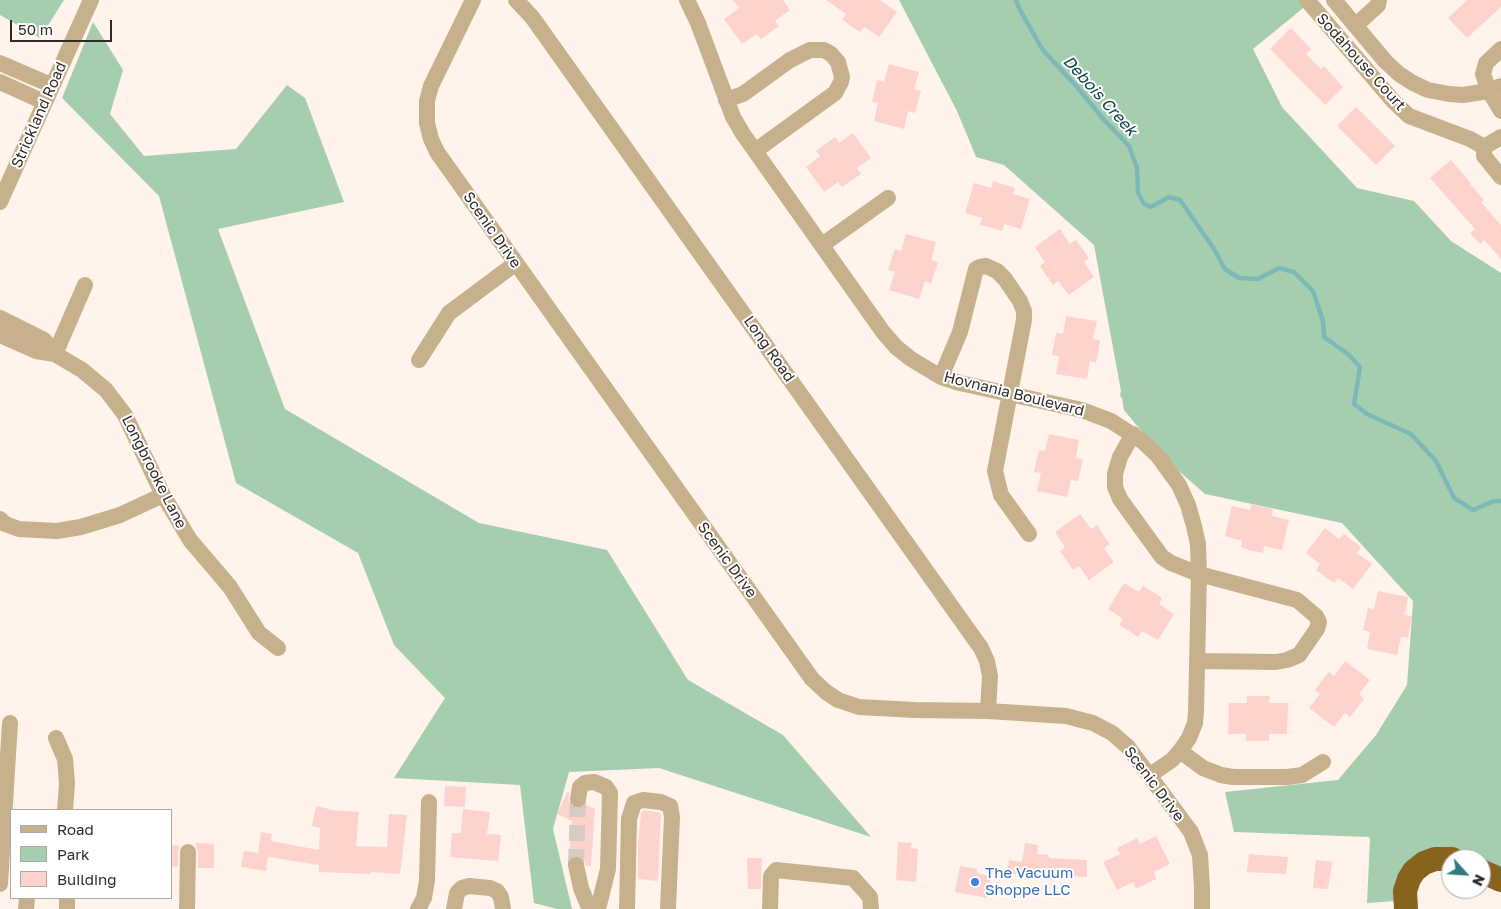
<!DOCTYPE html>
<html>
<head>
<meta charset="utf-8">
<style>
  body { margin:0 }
  #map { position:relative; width:1501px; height:909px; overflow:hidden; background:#fff3eb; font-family:"Golos Text",sans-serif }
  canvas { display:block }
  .legend { position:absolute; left:10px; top:809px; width:162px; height:90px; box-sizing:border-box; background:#fff; border:1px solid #acaaa9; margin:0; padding:6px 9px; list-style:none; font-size:15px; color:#2f2a27 }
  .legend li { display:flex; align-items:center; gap:10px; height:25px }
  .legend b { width:25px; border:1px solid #acaaa9 }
  .north { position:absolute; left:1441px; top:849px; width:50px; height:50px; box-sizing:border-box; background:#fff; border:1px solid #acaaa9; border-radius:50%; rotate:116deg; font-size:14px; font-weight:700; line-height:20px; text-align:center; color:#2f2a27 }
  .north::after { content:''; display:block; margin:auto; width:18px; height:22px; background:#317a7e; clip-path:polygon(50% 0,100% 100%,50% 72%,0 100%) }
  .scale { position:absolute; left:10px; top:20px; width:102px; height:22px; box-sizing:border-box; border:2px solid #2f2a27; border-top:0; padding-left:6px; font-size:15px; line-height:18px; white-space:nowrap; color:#2f2a27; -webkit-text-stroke:4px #fff; paint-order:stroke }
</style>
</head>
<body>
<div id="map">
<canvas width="1501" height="909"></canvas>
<ul class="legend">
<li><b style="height:6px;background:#c7b18d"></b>Road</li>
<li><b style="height:14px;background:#a5ceaf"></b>Park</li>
<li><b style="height:14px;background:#fed3ce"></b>Building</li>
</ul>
<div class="north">N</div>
<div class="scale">50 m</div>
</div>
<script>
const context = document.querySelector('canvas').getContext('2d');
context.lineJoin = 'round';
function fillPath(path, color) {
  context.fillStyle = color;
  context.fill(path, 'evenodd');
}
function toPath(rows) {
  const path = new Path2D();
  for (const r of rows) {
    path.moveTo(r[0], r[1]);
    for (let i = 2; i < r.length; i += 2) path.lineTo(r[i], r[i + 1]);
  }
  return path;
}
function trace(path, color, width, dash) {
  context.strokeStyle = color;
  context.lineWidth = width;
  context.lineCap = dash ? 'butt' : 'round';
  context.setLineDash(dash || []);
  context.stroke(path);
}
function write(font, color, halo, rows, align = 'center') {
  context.font = font + ' "Golos Text",sans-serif';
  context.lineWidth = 4;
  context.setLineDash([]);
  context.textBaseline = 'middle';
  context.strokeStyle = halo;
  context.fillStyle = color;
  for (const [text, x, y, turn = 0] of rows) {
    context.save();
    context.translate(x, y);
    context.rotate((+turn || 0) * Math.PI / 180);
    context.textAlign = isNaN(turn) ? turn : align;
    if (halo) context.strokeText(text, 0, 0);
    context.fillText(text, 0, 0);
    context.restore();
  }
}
fillPath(toPath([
  [0,0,64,0,40,38,0,15],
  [899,0,1313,0,1253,49,1282,107,1357,188,1414,201,1451,241,1501,273,1501,870,1481,862,1481,859,1475,859,1454,850,1396,901,1367,903,1370,839,1369,837,1234,832,1225,792,1338,780,1376,735,1407,685,1413,601,1342,523,1205,494,1162,456,1124,410,1122,398,1120,396,1121,391,1094,245,1004,165,976,157,957,111],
  [93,22,123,70,110,114,144,156,236,149,287,85,305,98,344,202,218,229,285,409,479,523,607,550,688,680,783,735,871,837,659,768,569,772,553,829,572,909,557,909,534,903,520,785,394,778,445,698,394,645,358,553,236,483,159,196,62,98]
]), '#a5ceaf');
trace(toPath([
  [1016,0,1019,8,1042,49,1077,87,1105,121,1129,146,1137,168,1138,193,1144,204,1151,207,1169,197,1180,200,1214,249,1225,269,1239,278,1258,279,1279,268,1294,272,1313,291,1323,321,1324,337,1348,354,1360,367,1354,404,1367,414,1411,434,1436,461,1454,498,1473,510,1494,501,1501,501]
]), '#7cb8b8', 4.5);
fillPath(toPath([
  [733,0,783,0,790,10,775,21,779,26,768,34,761,39,757,34,742,44,724,19,739,8],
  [826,0,880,0,897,12,879,37,864,27,860,32,849,25,842,19,846,14],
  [1467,0,1501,0,1501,7,1467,38,1448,18],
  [1291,28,1311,49,1306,54,1321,69,1324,66,1343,87,1325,105,1270,49],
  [889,64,919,72,914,89,921,91,915,113,908,111,904,129,874,121,878,103,872,102,877,80,884,82],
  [1356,107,1395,146,1376,165,1337,126],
  [853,133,871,158,857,168,861,174,842,187,838,182,824,192,806,167,820,156,816,151,835,137,839,143],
  [1451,160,1471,183,1470,184,1484,200,1481,202,1501,225,1501,259,1484,240,1480,244,1470,233,1475,229,1430,178],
  [993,181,1015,188,1013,194,1030,199,1021,229,1004,224,1002,231,989,227,980,225,982,218,965,213,974,183,991,188],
  [1060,229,1070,244,1076,240,1084,251,1089,258,1084,262,1094,277,1069,295,1058,281,1053,285,1046,275,1040,266,1045,262,1035,247],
  [906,234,936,242,931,260,938,262,931,284,925,281,919,299,889,290,895,272,888,270,895,249,901,251],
  [1066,316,1097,321,1093,339,1100,340,1098,354,1096,363,1090,361,1087,379,1056,374,1059,356,1052,355,1056,333,1063,334],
  [1049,434,1079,440,1076,458,1083,459,1078,481,1071,480,1067,497,1037,491,1041,473,1034,472,1037,459,1039,450,1045,451],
  [1251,504,1273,509,1272,516,1289,520,1282,550,1264,546,1263,553,1249,550,1241,547,1242,541,1225,536,1232,506,1250,510],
  [1080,514,1091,529,1097,525,1104,536,1110,544,1104,548,1114,562,1089,580,1079,566,1073,570,1060,551,1065,547,1055,532],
  [1325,528,1339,539,1344,534,1361,547,1357,553,1372,564,1353,589,1338,578,1334,583,1316,570,1320,564,1306,553],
  [1124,583,1139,592,1143,586,1153,592,1162,598,1159,604,1174,614,1158,640,1142,631,1138,637,1129,631,1119,625,1123,619,1108,609],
  [1378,591,1408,597,1405,615,1412,616,1408,638,1401,637,1397,655,1367,649,1370,632,1363,630,1368,608,1374,609],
  [1345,661,1370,680,1359,694,1364,699,1350,717,1345,713,1334,727,1309,708,1320,694,1315,690,1323,679,1329,672,1334,676],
  [1247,696,1270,696,1269,703,1288,703,1287,734,1269,734,1269,741,1246,741,1246,734,1228,734,1229,703,1247,703],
  [445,786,466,787,465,807,444,806],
  [567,792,569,792,569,802,572,807,581,808,586,805,595,809,591,866,586,866,584,859,579,856,573,855,569,858,572,821,557,814],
  [316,806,329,809,329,810,359,812,356,846,387,847,389,814,407,815,400,874,371,872,371,874,319,872,319,865,268,857,266,871,241,867,244,851,258,853,261,832,272,834,271,841,319,850,320,828,312,826],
  [463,809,490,812,487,834,501,835,498,861,450,857,452,833,461,833],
  [644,810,661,813,658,881,638,879,638,844,641,813],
  [1156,836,1170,864,1154,872,1156,879,1136,889,1133,882,1117,890,1103,862,1120,854,1117,848,1137,838,1140,844],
  [898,842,912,843,911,848,918,849,916,882,896,880],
  [195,843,214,844,214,868,198,868,198,852],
  [1025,843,1038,845,1037,854,1049,855,1049,858,1087,860,1087,877,1047,875,1046,878,1007,873,1009,860,1022,862],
  [171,845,180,846,178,852,178,867,171,866],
  [1249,854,1288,857,1286,874,1247,872],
  [747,858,762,858,761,889,748,889],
  [1316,860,1332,862,1328,889,1313,888],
  [960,866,977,869,977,873,991,876,987,898,955,892]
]), '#fed3ce');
trace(toPath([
  [576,865,578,799]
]), '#d5cbc4', 16, [16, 8]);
trace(toPath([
  [473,0,431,86,427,101,427,123,431,139,437,152,812,679,826,692,838,700,859,707,914,710,988,711,1066,716,1093,723,1112,733,1128,747,1191,832,1200,855,1202,888,1202,909],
  [516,0,532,17,981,648,987,661,990,676,988,711],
  [687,0,698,23,733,117,743,134,883,332,896,347,911,359,941,377,960,383,1082,410,1111,421,1142,441,1158,456,1179,485,1188,505,1194,526,1198,544,1199,574,1196,712,1195,723,1189,738,1180,751,1172,760,1150,775],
  [1307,0,1394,102,1409,116,1470,139,1484,147],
  [1334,0,1385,61,1399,74,1413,83,1428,90,1449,94,1463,95,1489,91,1501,86],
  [1356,25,1378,5,1379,0],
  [1501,49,1486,63,1483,74,1489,91,1501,111],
  [0,63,51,85],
  [0,82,44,102],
  [726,100,743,94,790,60,810,50,824,50,831,54,838,62,842,77,841,82,835,93,755,151],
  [1484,147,1484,156,1501,177],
  [1484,147,1501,137],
  [0,202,91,0],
  [822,245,888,198],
  [0,318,44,340,55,354],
  [0,335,36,351,55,354,82,370,106,390,125,415,163,495,190,540,230,587,259,633,278,648],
  [55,354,85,285],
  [419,360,449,313,516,263],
  [941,377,960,332,976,269,980,267,986,266,997,271,1005,279,1020,301,1024,311,1024,320,995,471,1001,495,1029,534],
  [1133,434,1120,457,1115,474,1115,487,1120,499,1162,557,1171,563,1199,574,1297,600,1316,616,1319,622,1317,629,1299,655,1287,660,1276,662,1198,661],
  [0,519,5,524,19,529,57,531,81,527,120,515,163,495],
  [56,738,65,759,67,783,65,810],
  [1180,751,1203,768,1221,775,1233,777,1287,777,1302,775,1323,762],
  [578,799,580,787,585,783,594,782,606,787,610,793,608,869,598,909],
  [576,865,581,888,587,903,591,909],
  [0,884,10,723],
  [26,909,27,898],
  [67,909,67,898],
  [187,909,188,852],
  [418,909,424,898,427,880,429,802],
  [454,909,457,893,462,888,469,886,490,888,497,891,501,897,503,909],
  [627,909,629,819,634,803,643,800,661,802,670,806,672,817,668,909],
  [770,909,771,876,776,870,853,878,870,897,871,909]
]), '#c7b18d', 16);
trace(toPath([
  [1481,871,1501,880],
  [1406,909,1405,891,1409,879,1414,871,1424,863,1435,859,1452,859]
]), '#88631c', 24);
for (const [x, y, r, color] of [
  [975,882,5,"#3f7fe0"]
]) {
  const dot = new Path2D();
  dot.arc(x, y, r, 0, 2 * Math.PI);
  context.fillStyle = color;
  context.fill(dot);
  trace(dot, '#fff', 2);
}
write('15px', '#2f2a27', '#fff', [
  ["Sodahouse Court",1361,62,48],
  ["Strickland Road",39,115,-66],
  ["Scenic Drive",492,230,55],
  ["Long Road",769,349,55],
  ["Hovnania Boulevard",1014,394,14],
  ["Longbrooke Lane",154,472,63],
  ["Scenic Drive",727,560,54],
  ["Scenic Drive",1154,784,53]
]);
write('15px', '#366cbe', '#fff', [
  ["The Vacuum",985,873],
  ["Shoppe LLC",985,890]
], 'left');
write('italic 16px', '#0e4546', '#fff', [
  ["Debois Creek",1100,96,48]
]);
</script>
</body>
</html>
